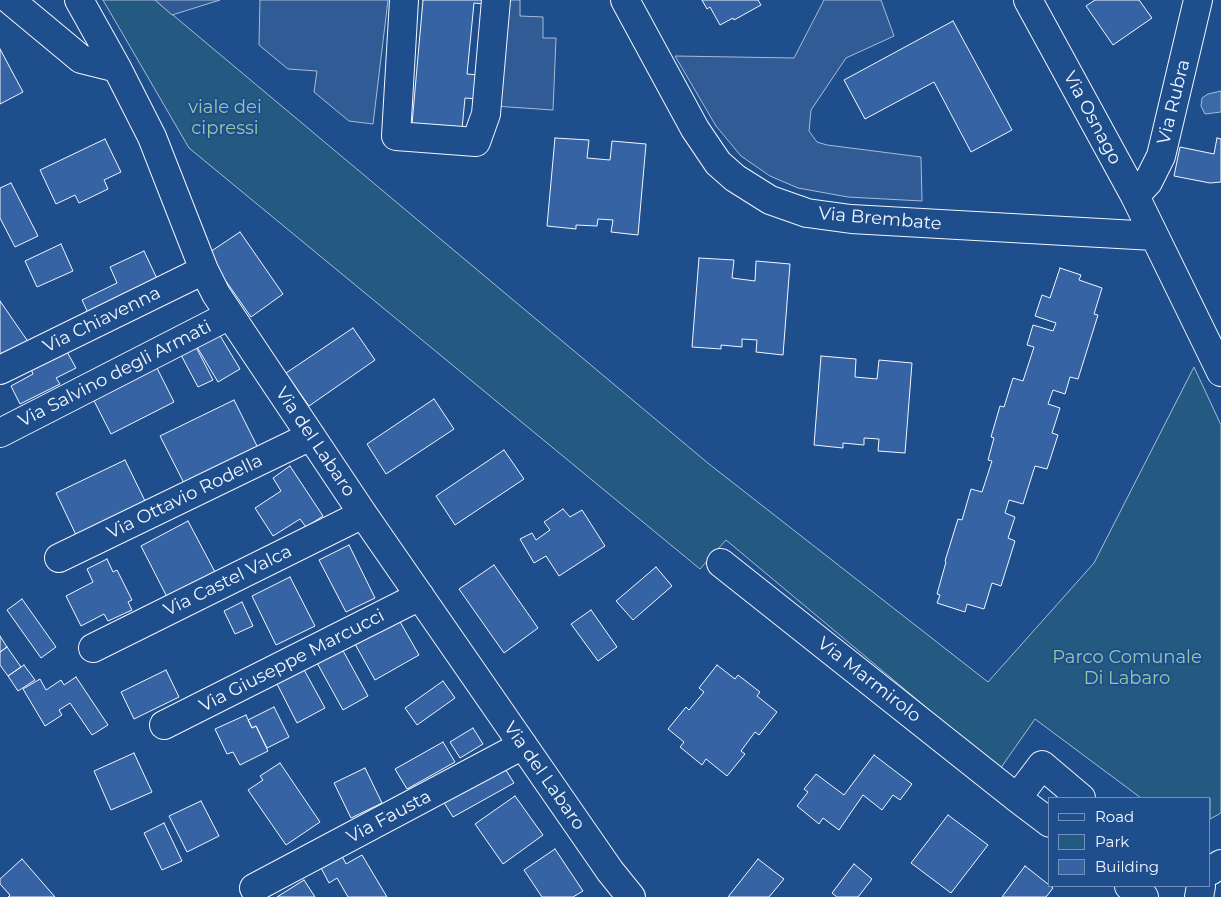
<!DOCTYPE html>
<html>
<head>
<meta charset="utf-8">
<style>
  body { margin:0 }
  #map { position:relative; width:1221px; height:897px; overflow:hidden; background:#1f4e8c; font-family:Montserrat,sans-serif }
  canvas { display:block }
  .legend { position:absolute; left:1048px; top:797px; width:162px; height:90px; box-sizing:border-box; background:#1f4e8c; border:1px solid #7391ba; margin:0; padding:6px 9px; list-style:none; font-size:15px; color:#f2f6ff }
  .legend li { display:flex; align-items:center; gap:10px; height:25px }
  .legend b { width:25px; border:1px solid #7391ba }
</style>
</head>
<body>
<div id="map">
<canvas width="1221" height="897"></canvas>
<ul class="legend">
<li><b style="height:6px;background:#1f4e8c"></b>Road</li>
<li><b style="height:14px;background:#245a82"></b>Park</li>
<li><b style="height:14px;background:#3563a3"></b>Building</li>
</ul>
</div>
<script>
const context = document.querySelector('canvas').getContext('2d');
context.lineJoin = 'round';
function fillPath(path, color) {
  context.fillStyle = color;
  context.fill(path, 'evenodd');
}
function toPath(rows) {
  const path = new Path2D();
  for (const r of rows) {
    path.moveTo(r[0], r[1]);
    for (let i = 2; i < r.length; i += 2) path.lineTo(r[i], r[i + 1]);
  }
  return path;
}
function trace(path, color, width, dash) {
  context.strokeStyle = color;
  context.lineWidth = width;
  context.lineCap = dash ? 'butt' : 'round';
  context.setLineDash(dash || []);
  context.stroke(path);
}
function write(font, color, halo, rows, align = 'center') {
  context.font = font + ' Montserrat,sans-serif';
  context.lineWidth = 4;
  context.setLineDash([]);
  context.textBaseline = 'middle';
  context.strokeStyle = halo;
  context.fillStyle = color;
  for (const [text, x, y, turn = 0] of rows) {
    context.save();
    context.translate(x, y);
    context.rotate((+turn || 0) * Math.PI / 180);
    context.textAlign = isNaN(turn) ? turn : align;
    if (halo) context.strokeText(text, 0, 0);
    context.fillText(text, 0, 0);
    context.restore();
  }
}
const green = toPath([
  [103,0,155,0,709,464,988,682,1094,563,1194,367,1221,425,1221,813,1210,819,1210,798,1141,798,1035,719,1000,769,726,540,700,569,189,148,103,0]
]);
fillPath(green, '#245a82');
trace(green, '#a8bbd7', 1);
const parking = toPath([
  [155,0,220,0,172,15,155,0],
  [260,0,388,0,373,124,349,121,314,92,317,71,288,69,259,45,260,0],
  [502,0,520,0,520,16,543,17,543,38,556,38,553,110,494,106,502,0],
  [824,0,881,0,894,36,846,58,811,110,809,131,817,142,827,145,921,157,922,201,848,197,798,188,770,176,741,156,716,126,675,56,794,58,824,0]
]);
fillPath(parking, '#305b95');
trace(parking, '#a8bbd7', 1);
const water = toPath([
  [1221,91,1221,112,1205,114,1201,106,1202,98,1208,94,1221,91]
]);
fillPath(water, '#3b69a3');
trace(water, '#a8bbd7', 1);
const building = toPath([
  [423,0,485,0,484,4,474,3,467,74,480,75,478,99,465,98,462,129,412,124,423,0],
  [702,0,758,0,761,5,734,20,733,18,720,25,710,7,707,9,702,0],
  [1095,0,1139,0,1152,18,1113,45,1086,6,1095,0],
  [953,21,1012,130,971,152,934,82,865,119,844,80,953,21],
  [0,49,23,92,0,104,0,49],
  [555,138,589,140,587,158,610,160,612,141,646,144,638,235,611,232,613,220,598,219,597,226,576,225,576,229,547,226,555,138],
  [1217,138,1221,139,1221,182,1210,183,1174,176,1180,147,1214,154,1217,138],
  [105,139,121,172,104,180,108,189,79,203,75,195,56,204,40,170,105,139],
  [11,183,38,236,15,247,0,218,0,188,11,183],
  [240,232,283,294,251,317,207,254,240,232],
  [61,244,73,271,37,287,25,261,61,244],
  [144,251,160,285,90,317,82,300,117,283,110,267,144,251],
  [699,258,734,260,732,278,755,281,756,261,790,264,783,355,756,352,757,340,742,339,742,347,721,345,721,349,692,347,699,258],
  [1060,268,1081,275,1079,280,1102,288,1094,314,1098,315,1078,379,1070,377,1065,394,1053,390,1048,404,1060,408,1052,433,1058,435,1047,469,1035,466,1023,504,1009,500,1005,513,1015,517,1008,538,1015,541,1001,586,992,583,984,609,967,604,965,612,937,603,940,595,937,594,946,562,945,561,958,519,962,520,971,489,982,492,992,461,988,460,994,438,991,437,1000,406,1004,407,1013,378,1023,381,1034,347,1027,345,1033,325,1053,331,1056,323,1035,316,1042,295,1050,298,1060,268],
  [0,301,29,343,0,362,0,301],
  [353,328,375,360,309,406,286,373,353,328],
  [219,334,240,369,218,382,197,347,219,334],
  [196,347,213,380,198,387,181,355,196,347],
  [66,350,76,368,56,378,60,384,20,404,11,386,33,374,31,369,66,350],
  [821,356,856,359,855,377,877,379,879,360,912,363,905,453,878,451,879,439,864,438,864,445,843,443,843,448,814,445,821,356],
  [155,364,174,402,111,434,92,397,155,364],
  [434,399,454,429,386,474,367,444,434,399],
  [234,400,259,450,186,487,160,436,234,400],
  [504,450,524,479,455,525,436,496,504,450],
  [125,460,146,503,77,537,56,493,125,460],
  [290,466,323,516,306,527,300,519,273,536,255,508,281,491,273,478,290,466],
  [563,509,570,517,582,510,605,546,559,576,546,556,534,563,520,539,532,533,536,540,550,530,544,522,563,509],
  [188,521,215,572,167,597,141,546,188,521],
  [349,545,375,598,346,612,319,560,349,545],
  [107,559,113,572,117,570,132,600,128,602,132,610,108,621,104,614,81,626,66,596,93,582,87,569,107,559],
  [494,565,538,628,504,653,459,589,494,565],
  [656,567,672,586,633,620,616,601,656,567],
  [290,577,315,626,276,645,252,596,290,577],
  [22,599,56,647,41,658,7,610,22,599],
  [242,602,253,626,235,634,224,611,242,602],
  [591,610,617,647,598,661,571,624,591,610],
  [399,620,419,655,375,680,355,644,399,620],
  [0,636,7,647,0,652,0,636],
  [7,647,21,667,8,676,0,665,0,652,7,647],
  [341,647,368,696,343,710,316,661,341,647],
  [24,665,35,680,18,691,8,676,24,665],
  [717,665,735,679,738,675,760,692,757,696,777,712,759,735,755,732,741,751,745,754,727,776,706,759,702,765,680,747,684,742,668,729,686,707,689,710,704,692,699,688,717,665],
  [302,666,325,708,297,723,275,680,302,666],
  [166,670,179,697,134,719,121,692,166,670],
  [76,677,108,725,92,735,70,703,59,710,62,715,45,726,23,689,40,679,46,690,61,680,64,685,76,677],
  [443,681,455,698,417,725,405,708,443,681],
  [274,707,289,737,267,748,256,726,252,728,248,720,274,707],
  [246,715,252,728,256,726,268,751,240,765,233,752,227,754,215,729,246,715],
  [473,728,483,744,460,758,450,742,473,728],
  [443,742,455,762,407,789,395,769,443,742],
  [134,753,152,792,111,810,94,771,134,753],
  [874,755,912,784,900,800,893,795,882,810,863,795,839,830,823,818,819,824,797,806,808,792,804,789,816,774,844,795,874,755],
  [280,763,320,822,286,845,248,790,263,780,260,776,280,763],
  [504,767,514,783,453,817,443,801,504,767],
  [365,768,382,803,351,818,334,783,365,768],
  [515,796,543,835,503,864,475,824,515,796],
  [201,801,219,836,187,852,169,816,201,801],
  [948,815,988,845,951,893,911,863,948,815],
  [164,823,182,861,162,870,144,833,164,823],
  [555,849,583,891,573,897,542,897,524,870,555,849],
  [340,852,346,864,362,855,387,897,348,897,337,878,329,883,318,862,340,852],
  [22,859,55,897,8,897,10,895,0,884,0,879,22,859],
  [758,859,784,879,769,897,728,897,758,859],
  [854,864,872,879,858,897,837,897,832,893,854,864],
  [1025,866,1053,888,1046,897,1002,897,1025,866],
  [304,880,315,897,277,897,304,880]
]);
fillPath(building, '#3563a3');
trace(building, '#f2f6ff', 1);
const minor = toPath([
  [10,0,81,59,117,68],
  [79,0,117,68,152,137,204,270,216,294,363,514,610,871,631,897],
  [404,0,396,136,476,142,486,114,496,0],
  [625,0,695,129,718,163,735,178,770,200,807,213,851,219,1154,236],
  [1028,0,1135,196,1221,372],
  [1135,196,1148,182,1161,156,1198,0],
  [0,370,204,270],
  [0,433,230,315],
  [59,558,311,436],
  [721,563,1017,798],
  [93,648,363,514],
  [164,725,420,596],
  [1050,823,1017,798,1042,765,1081,798],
  [1210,871,1221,864],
  [1129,886,1144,897],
  [254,888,523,745],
  [1199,897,1201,886]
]);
trace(minor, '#f2f6ff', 30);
trace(minor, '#1f4e8c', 28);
write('18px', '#f2f6ff', '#1f4e8c', [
  ["Via Rubra",1174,102,-76],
  ["Via Osnago",1092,118,62],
  ["Via Brembate",880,219,5],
  ["Via Chiavenna",102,320,-26],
  ["Via Salvino degli Armati",115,374,-27],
  ["Via del Labaro",315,442,56],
  ["Via Ottavio Rodella",185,497,-26],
  ["Via Castel Valca",228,581,-26],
  ["Via Giuseppe Marcucci",292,661,-27],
  ["Via Marmirolo",869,680,38],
  ["Via del Labaro",544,776,55],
  ["Via Fausta",389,817,-28]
]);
write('18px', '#97c8a6', '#1f4e8c', [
  ["viale dei",225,108],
  ["cipressi",225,129],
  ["Parco Comunale",1127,658],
  ["Di Labaro",1127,679]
]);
</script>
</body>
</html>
